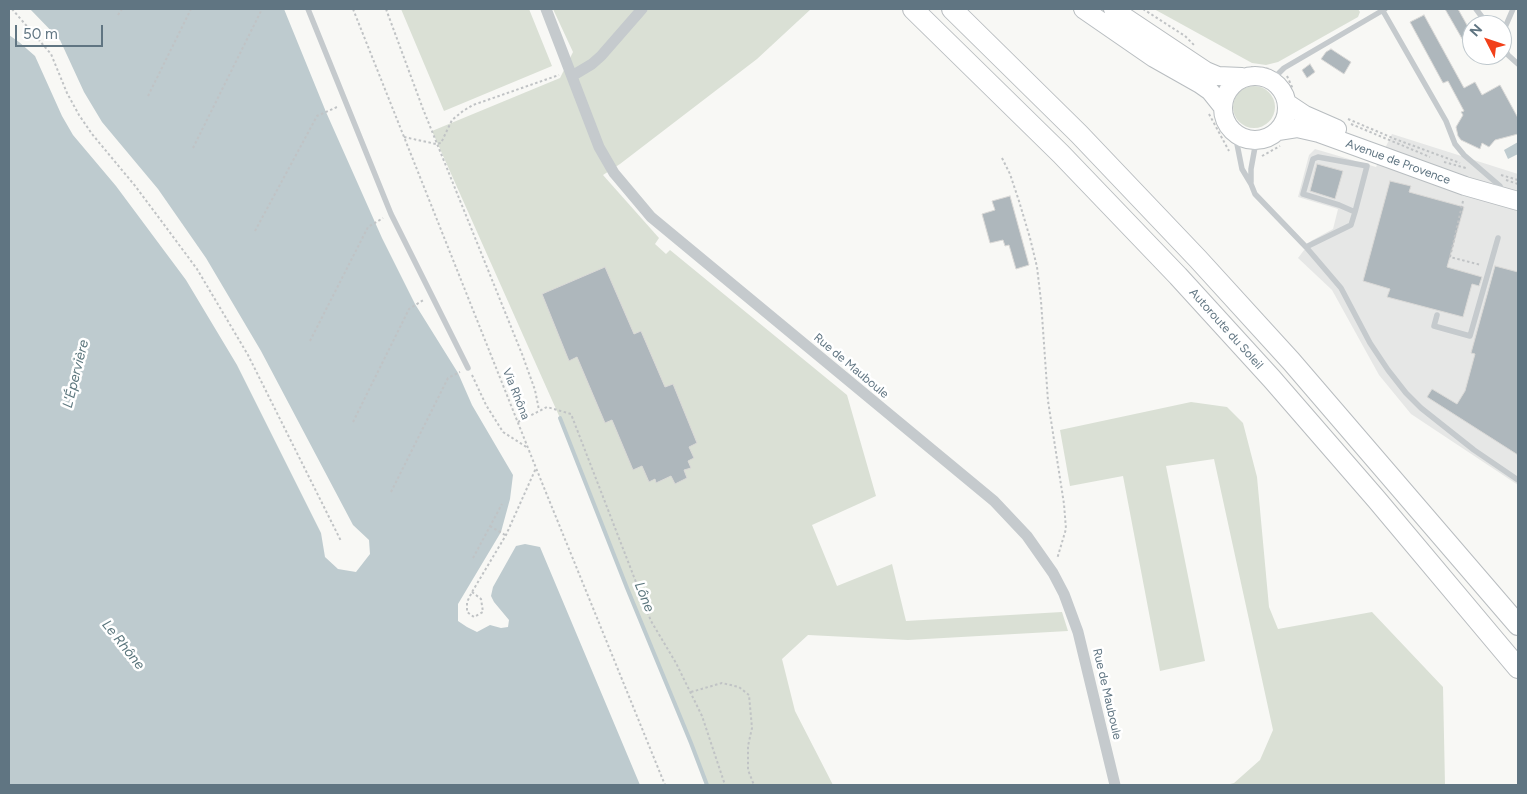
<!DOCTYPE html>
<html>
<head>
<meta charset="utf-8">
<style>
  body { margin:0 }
  #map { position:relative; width:1527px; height:794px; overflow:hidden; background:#f8f8f5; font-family:Figtree,sans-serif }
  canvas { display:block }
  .frame { position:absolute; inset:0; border:10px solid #607582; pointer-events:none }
  .north { position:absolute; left:1462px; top:15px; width:50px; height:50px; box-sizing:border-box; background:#fff; border:1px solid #bfc8cd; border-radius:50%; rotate:311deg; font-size:14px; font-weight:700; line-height:20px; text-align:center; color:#607582 }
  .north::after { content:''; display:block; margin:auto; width:18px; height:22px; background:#f2401a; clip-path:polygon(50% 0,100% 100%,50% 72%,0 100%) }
  .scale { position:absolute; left:15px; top:25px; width:88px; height:22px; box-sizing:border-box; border:2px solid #607582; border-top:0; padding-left:6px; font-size:15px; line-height:18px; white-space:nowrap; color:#607582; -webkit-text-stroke:4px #fff; paint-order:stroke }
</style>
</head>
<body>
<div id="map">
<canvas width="1527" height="794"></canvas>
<div class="frame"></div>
<div class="north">N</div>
<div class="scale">50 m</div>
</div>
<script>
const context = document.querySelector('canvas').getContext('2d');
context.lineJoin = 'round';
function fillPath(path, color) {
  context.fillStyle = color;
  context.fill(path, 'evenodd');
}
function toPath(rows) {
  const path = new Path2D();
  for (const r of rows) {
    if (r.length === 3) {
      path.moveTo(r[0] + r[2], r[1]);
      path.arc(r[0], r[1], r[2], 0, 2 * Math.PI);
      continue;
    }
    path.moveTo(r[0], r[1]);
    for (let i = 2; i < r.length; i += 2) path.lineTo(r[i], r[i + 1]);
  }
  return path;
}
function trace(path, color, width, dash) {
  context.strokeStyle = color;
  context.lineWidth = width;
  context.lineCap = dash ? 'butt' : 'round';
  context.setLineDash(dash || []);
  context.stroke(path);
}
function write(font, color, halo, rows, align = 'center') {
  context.font = font + ' Figtree,sans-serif';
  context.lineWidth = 5;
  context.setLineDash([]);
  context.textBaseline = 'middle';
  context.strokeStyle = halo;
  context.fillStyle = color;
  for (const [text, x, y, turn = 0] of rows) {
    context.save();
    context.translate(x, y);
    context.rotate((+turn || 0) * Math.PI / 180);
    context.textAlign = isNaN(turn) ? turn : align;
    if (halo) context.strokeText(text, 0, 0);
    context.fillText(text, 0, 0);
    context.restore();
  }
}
fillPath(toPath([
  [1392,134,1518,174,1518,485,1411,414,1379,375,1332,290,1298,258,1311,241,1333,229,1338,209,1298,197,1309,155,1315,149,1376,167]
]), '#e6e7e6');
fillPath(toPath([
  [401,9,529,9,552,66,444,111],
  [553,9,811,9,757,59,620,164,603,175,659,238,655,244,666,254,670,250,847,395,876,496,812,525,837,586,892,564,906,621,1062,612,1068,631,908,640,808,635,782,659,795,711,833,785,707,785,691,743,627,588,560,418,432,131,560,78,573,52],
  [1154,9,1358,9,1360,12,1358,17,1278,62,1266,65,1252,63],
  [1254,107,21],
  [1191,402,1227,407,1243,423,1257,477,1269,607,1278,629,1372,612,1443,687,1445,785,1226,785,1234,783,1260,760,1273,730,1214,459,1166,466,1205,661,1160,671,1123,476,1070,486,1060,430]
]), '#dae0d5');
fillPath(toPath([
  [30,9,284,9,326,112,382,238,415,304,458,373,472,405,513,475,510,499,501,532,458,604,458,621,467,627,477,632,490,625,501,628,508,627,509,620,494,602,491,596,493,587,516,546,525,544,540,547,640,785,9,785,9,35,19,42,35,56,62,116,73,135,116,186,186,280,237,365,321,533,325,557,338,569,356,572,370,554,369,540,353,525,261,351,206,258,158,189,102,122,84,92,60,40],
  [1518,142,1518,154,1508,159,1504,150]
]), '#becbcf');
trace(toPath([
  [560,418,627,588,691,743,707,785]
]), '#becbcf', 4);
const building = toPath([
  [1445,9,1458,9,1472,34,1472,56,1445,9],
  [1424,15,1464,88,1475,82,1482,95,1500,85,1518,118,1518,134,1495,140,1489,147,1482,143,1480,149,1461,140,1458,136,1456,127,1463,115,1461,112,1464,111,1448,81,1443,83,1410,22,1424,15],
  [1331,49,1351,62,1344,74,1321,59,1326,52,1331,49],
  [1310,64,1315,72,1307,78,1302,70,1310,64],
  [1317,164,1343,171,1335,199,1310,191,1317,164],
  [1390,181,1411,186,1409,192,1464,207,1447,267,1482,277,1479,286,1472,284,1463,317,1387,297,1390,289,1363,281,1390,181],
  [1010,196,1029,265,1016,269,1009,245,1005,246,1003,240,990,243,982,214,995,210,992,201,1010,196],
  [1495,266,1518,272,1518,455,1427,397,1432,389,1457,404,1465,391,1475,354,1471,353,1495,266],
  [605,267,634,334,641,331,665,387,673,384,697,443,689,447,694,458,688,461,691,468,684,470,687,478,675,484,671,476,656,483,655,479,649,482,642,466,633,470,612,420,605,423,577,357,569,361,542,294,605,267]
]);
fillPath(building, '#aeb7bc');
trace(building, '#dad9d7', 1);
const primary = toPath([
  [1083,9,1154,58,1200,84,1210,91,1222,106],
  [1113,9,1206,71,1218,76,1242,77],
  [1255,108,32],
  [1287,103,1305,115,1337,129],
  [1278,131,1297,128,1319,133,1465,186,1518,201]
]);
const motorway = toPath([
  [913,9,1061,154,1178,276,1272,379,1377,500,1518,668],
  [952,9,1079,134,1198,259,1291,361,1518,625]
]);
trace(primary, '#b8bdc0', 20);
trace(motorway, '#b9bdc0', 22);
trace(toPath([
  [12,9,51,54,67,93,79,115,92,134,136,187,197,269,248,355,341,541],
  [353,9,536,468,665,785],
  [386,9,423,109,522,354,535,390,539,410],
  [1143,9,1185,36,1194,45],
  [118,15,122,9],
  [1251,67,1271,69],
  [1287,76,1293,89],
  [148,96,191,9],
  [1209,114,1229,151],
  [1348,119,1395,139,1460,163],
  [1351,124,1430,157],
  [404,137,436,144,441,143,452,120,463,111,473,105,559,75],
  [193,148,262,9],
  [1262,156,1280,146],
  [1002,158,1010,174,1019,201,1030,238,1037,267,1041,301,1048,401,1064,504,1066,529,1057,559],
  [1444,162,1466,168],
  [1501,175,1518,180],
  [1506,180,1518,184],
  [1463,201,1450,257,1481,265],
  [255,231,317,116,337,107],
  [310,341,368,227,383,218],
  [472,375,486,405,503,432,528,448],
  [353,422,409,309,425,299],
  [518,422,547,407,571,414,651,621,676,663,702,716,725,785],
  [391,492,448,378,460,372],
  [490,526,505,535],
  [473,558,502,504],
  [472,592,481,599,483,612,474,617,467,612,467,602,472,592,506,535,536,468],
  [691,692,722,683,739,687,749,695,752,728,748,746,748,770,754,785]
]), '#c0c3c5', 2, [2.5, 2.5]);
trace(toPath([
  [308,9,391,214,468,368],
  [1476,9,1488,25],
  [1383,11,1446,121,1455,144,1464,155,1500,186],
  [1502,43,1503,32,1513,9],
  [1502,44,1508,55,1518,64],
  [1272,80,1284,68,1385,9],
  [1235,134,1242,169,1251,184,1255,194,1306,247,1341,288,1370,343,1388,370,1406,393,1421,408,1474,450,1518,480],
  [1251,182,1251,169,1255,147,1259,140],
  [1306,247,1351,225,1355,212,1367,166,1318,157,1313,159,1303,194,1339,205,1355,212],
  [1437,315,1434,326,1470,336,1498,238]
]), '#c5cacd', 5.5);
trace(toPath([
  [546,9,599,147,614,173,651,217,994,501,1027,536,1053,573,1064,594,1078,632,1115,785],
  [572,76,592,64,601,56,642,9]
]), '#c5cacd', 11);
trace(primary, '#fff', 18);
trace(motorway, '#fff', 20);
write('12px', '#607582', '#fff', [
  ["Avenue de Provence",1398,162,20],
  ["Autoroute du Soleil",1226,329,48],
  ["Rue de Mauboule",851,366,40],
  ["Via Rhôna",516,394,68],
  ["Rue de Mauboule",1107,694,77]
]);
write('italic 14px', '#5b767d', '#fff', [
  ["L'Épervière",76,374,-76],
  ["Lône",644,597,68],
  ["Le Rhône",123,645,51]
]);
</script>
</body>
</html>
